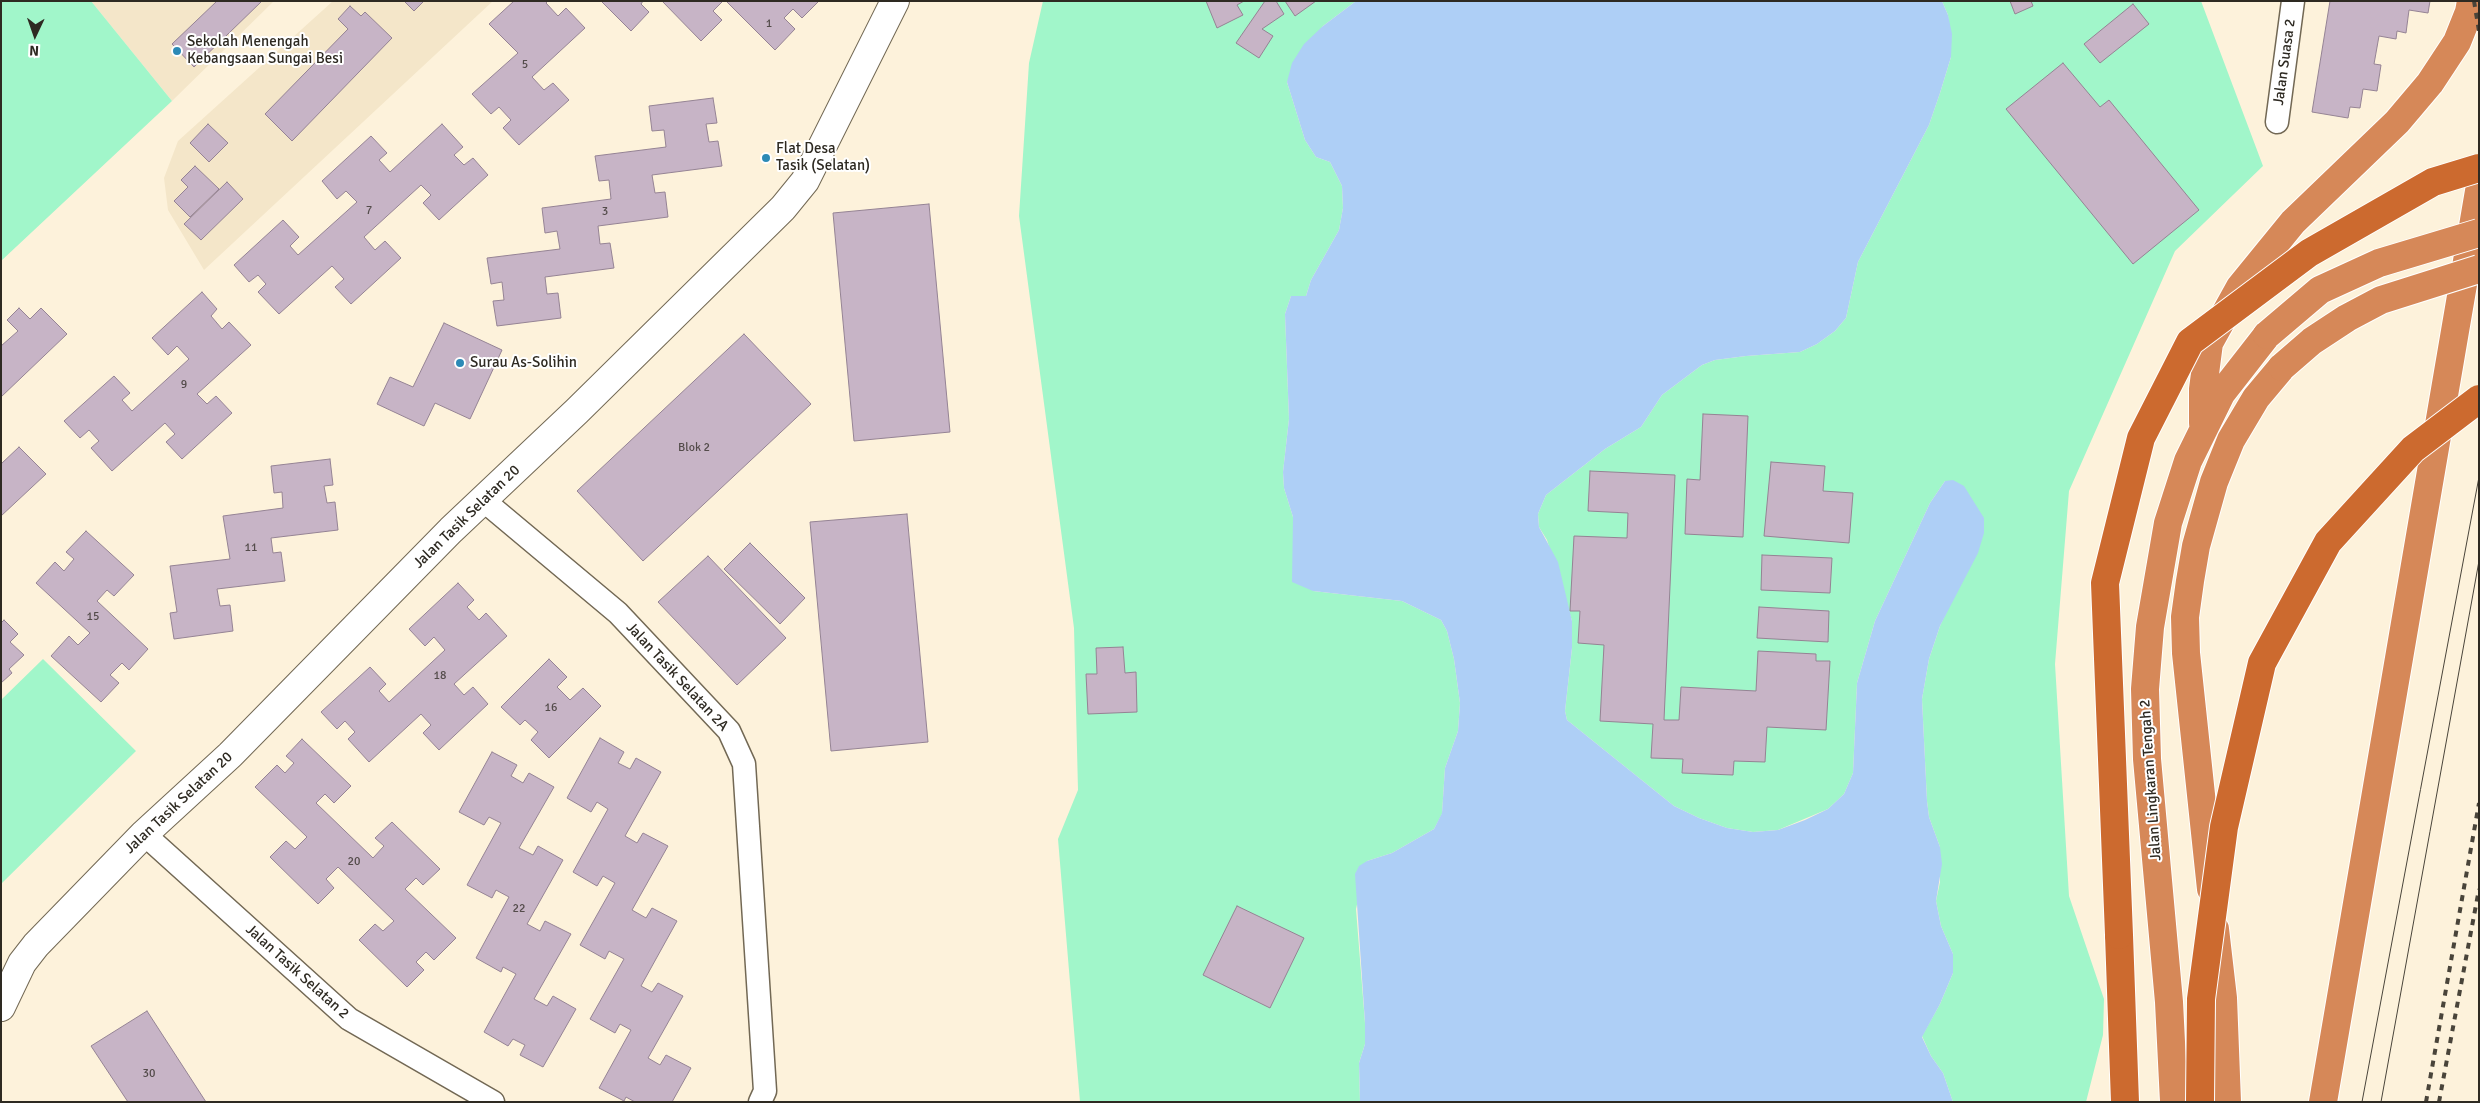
<!DOCTYPE html>
<html>
<head>
<meta charset="utf-8">
<style>
  body { margin:0 }
  #map { position:relative; width:2480px; height:1103px; overflow:hidden; background:#fdf2db; font-family:Signika,sans-serif }
  canvas { display:block }
  .frame { position:absolute; inset:0; border:2px solid #2e2a22; pointer-events:none }
  .north { position:absolute; left:10px; top:10px; width:50px; height:50px; -webkit-text-stroke:4px #fff; paint-order:stroke; rotate:183deg; font-size:14px; font-weight:700; line-height:20px; text-align:center; color:#2e2a22 }
  .north::after { content:''; display:block; margin:auto; width:18px; height:22px; background:#2e2a22; clip-path:polygon(50% 0,100% 100%,50% 72%,0 100%) }
</style>
</head>
<body>
<div id="map">
<canvas width="2480" height="1103"></canvas>
<div class="frame"></div>
<div class="north">N</div>
</div>
<script>
const context = document.querySelector('canvas').getContext('2d');
context.lineJoin = 'round';
function fillPath(path, color) {
  context.fillStyle = color;
  context.fill(path, 'evenodd');
}
function toPath(rows) {
  const path = new Path2D();
  for (const r of rows) {
    path.moveTo(r[0], r[1]);
    for (let i = 2; i < r.length; i += 2) path.lineTo(r[i], r[i + 1]);
  }
  return path;
}
function trace(path, color, width, dash) {
  context.strokeStyle = color;
  context.lineWidth = width;
  context.lineCap = dash ? 'butt' : 'round';
  context.setLineDash(dash || []);
  context.stroke(path);
}
function write(font, color, halo, rows, align = 'center') {
  context.font = font + ' Signika,sans-serif';
  context.lineWidth = 4;
  context.setLineDash([]);
  context.textBaseline = 'middle';
  context.strokeStyle = halo;
  context.fillStyle = color;
  for (const [text, x, y, turn = 0] of rows) {
    context.save();
    context.translate(x, y);
    context.rotate((+turn || 0) * Math.PI / 180);
    context.textAlign = isNaN(turn) ? turn : align;
    if (halo) context.strokeText(text, 0, 0);
    context.fillText(text, 0, 0);
    context.restore();
  }
}
fillPath(toPath([
  [91,1,274,1,172,101],
  [333,1,493,1,204,270,168,210,164,178,178,141]
]), '#f4e6c9');
fillPath(toPath([
  [1,1,91,1,172,101,1,261],
  [1043,1,1356,1,1323,26,1287,82,1305,140,1316,157,1330,162,1342,186,1343,208,1339,230,1311,280,1306,296,1291,296,1285,314,1289,419,1283,472,1284,488,1293,517,1294,535,1313,591,1402,601,1441,620,1447,631,1454,659,1460,703,1458,731,1445,768,1442,814,1434,829,1392,853,1367,861,1356,909,1365,1023,1365,1044,1359,1063,1360,1102,1080,1102,1058,839,1078,790,1074,628,1019,216,1029,63],
  [1942,1,2201,1,2263,166,2175,251,2069,491,2055,664,2069,896,2104,999,2103,1035,2086,1102,1953,1102,1943,1073,1931,1056,1922,1036,1940,1004,1953,973,1953,954,1941,926,1936,901,1940,882,1940,847,1929,817,1927,801,1922,699,1929,659,1940,626,1956,590,1945,481,1930,503,1875,621,1857,683,1853,773,1844,794,1828,809,1778,830,1753,832,1727,828,1699,818,1674,806,1567,720,1565,711,1572,648,1572,621,1547,540,1539,527,1538,514,1546,495,1605,449,1641,427,1662,395,1702,365,1715,360,1746,356,1800,352,1817,344,1835,331,1846,318,1858,262,1929,125,1940,93,1951,57,1948,15],
  [43,659,136,751,1,884,1,700]
]), '#a1f6ca');
fillPath(toPath([
  [1356,1,1942,1,1948,15,1952,34,1951,57,1940,93,1929,125,1858,262,1846,318,1835,331,1817,344,1800,352,1746,356,1715,360,1702,365,1662,395,1641,427,1605,449,1546,495,1538,514,1539,527,1558,562,1572,621,1572,648,1565,711,1567,720,1674,806,1699,818,1727,828,1753,832,1778,830,1805,820,1828,809,1844,794,1853,773,1857,683,1875,621,1930,503,1945,481,1953,480,1964,486,1984,518,1984,533,1978,553,1940,626,1929,659,1922,699,1927,801,1929,817,1940,847,1942,864,1936,901,1941,926,1953,954,1953,973,1940,1004,1922,1037,1931,1056,1943,1073,1953,1102,1360,1102,1359,1063,1365,1044,1365,1023,1355,874,1359,866,1367,861,1392,853,1434,829,1442,813,1445,768,1458,731,1460,703,1454,659,1447,631,1441,620,1402,601,1313,591,1292,582,1293,517,1284,488,1283,472,1289,419,1285,314,1291,296,1306,296,1311,280,1339,230,1343,208,1342,186,1330,162,1316,157,1305,140,1287,82,1292,63,1304,44,1323,26]
]), '#aecff6');
const building = toPath([
  [217,1,262,1,194,67,172,44,217,1],
  [404,1,424,1,414,11,404,1],
  [514,1,548,1,546,3,558,16,566,8,585,28,532,77,544,90,553,83,569,100,519,145,503,128,511,120,499,107,491,114,472,94,518,53,489,24,514,1],
  [601,1,643,1,641,4,649,12,631,31,601,1],
  [662,1,723,1,713,11,722,20,701,41,662,1],
  [726,1,819,1,802,18,793,9,784,18,795,29,775,50,726,1],
  [1206,1,1244,1,1237,5,1243,15,1217,28,1206,1],
  [1265,1,1276,1,1284,14,1262,29,1273,36,1259,58,1236,43,1265,1],
  [1285,1,1316,1,1295,16,1285,1],
  [2010,1,2031,1,2033,6,2015,14,2010,1],
  [2330,1,2430,1,2428,13,2409,10,2406,33,2397,31,2396,39,2379,36,2374,64,2381,65,2377,91,2363,89,2360,108,2350,107,2348,118,2312,112,2330,1],
  [2133,4,2149,24,2100,63,2084,44,2133,4],
  [350,6,361,16,365,12,392,38,292,141,265,114,348,29,338,19,350,6],
  [2063,63,2100,107,2109,100,2199,210,2133,264,2006,109,2063,63],
  [713,98,717,123,706,124,709,142,718,141,722,166,652,175,655,193,665,192,668,217,598,226,600,244,610,243,614,268,545,277,547,294,558,293,561,318,497,326,493,301,504,300,502,282,491,284,487,258,560,249,557,231,545,233,542,208,611,199,609,180,599,181,595,156,666,147,664,130,652,131,649,106,713,98],
  [208,124,228,143,209,162,190,143,208,124],
  [442,124,463,147,454,155,464,165,473,158,488,175,439,220,423,203,431,195,421,185,364,237,375,250,385,241,401,258,351,304,335,287,344,279,332,266,279,314,258,292,266,284,258,275,249,282,234,265,283,220,299,237,290,246,298,255,357,202,346,191,337,199,322,181,371,136,387,153,379,160,390,172,442,124],
  [195,166,219,189,190,217,174,201,188,187,181,180,195,166],
  [227,182,243,199,201,240,184,224,227,182],
  [929,204,950,432,854,441,833,213,929,204],
  [202,292,217,309,211,316,222,329,229,322,251,345,197,394,207,404,216,396,232,413,182,459,166,442,175,434,165,423,112,471,91,448,99,441,89,430,80,438,64,421,114,376,130,393,122,400,132,411,189,359,177,346,168,355,152,338,202,292],
  [19,308,30,319,41,308,67,334,1,397,1,346,18,331,7,320,19,308],
  [444,323,502,350,470,419,435,403,424,426,377,404,390,377,413,387,444,323],
  [744,334,811,404,643,561,577,491,744,334],
  [1703,414,1748,416,1743,537,1685,534,1687,479,1700,480,1703,414],
  [19,447,46,474,1,516,1,464,19,447],
  [330,459,333,485,324,486,327,503,335,502,338,530,271,538,273,553,281,552,285,581,217,589,220,606,230,605,233,631,174,639,170,613,177,612,170,566,230,559,223,516,283,508,282,492,274,493,271,466,330,459],
  [1771,462,1825,466,1823,491,1853,493,1849,543,1764,536,1771,462],
  [1590,471,1675,475,1664,720,1679,720,1681,687,1756,691,1758,651,1816,654,1816,661,1830,661,1826,730,1767,727,1765,762,1734,761,1733,775,1682,773,1683,759,1651,758,1653,724,1600,721,1604,645,1578,643,1580,611,1570,611,1574,536,1627,538,1628,513,1588,511,1590,471],
  [907,514,928,742,831,751,810,522,907,514],
  [86,531,134,575,114,596,107,590,97,601,148,649,129,670,122,663,110,675,119,683,101,702,51,656,69,636,78,645,90,633,36,583,55,562,64,571,74,559,66,552,86,531],
  [750,543,805,598,780,624,724,569,750,543],
  [1762,555,1832,558,1830,593,1761,590,1762,555],
  [708,556,786,638,737,685,658,602,708,556],
  [458,583,474,600,467,607,479,620,486,613,507,636,454,684,464,695,473,687,488,704,439,750,423,733,431,725,421,714,369,762,348,739,355,732,345,721,337,729,321,712,370,667,386,684,379,691,389,702,445,650,434,637,425,646,409,629,458,583],
  [1759,607,1829,611,1828,642,1757,638,1759,607],
  [4,620,18,634,10,642,24,655,9,669,12,673,1,683,1,623,4,620],
  [1123,647,1125,673,1136,672,1137,712,1088,714,1086,674,1097,674,1096,648,1123,647],
  [549,659,567,677,557,687,570,700,583,688,601,706,549,758,531,740,538,732,525,720,520,725,501,707,549,659],
  [600,738,624,752,618,763,630,769,636,758,661,772,625,836,637,843,643,833,668,846,632,910,646,918,652,908,677,921,641,986,652,992,658,983,683,996,648,1058,660,1065,666,1055,691,1068,672,1102,635,1102,626,1097,624,1101,599,1088,631,1030,620,1024,615,1033,590,1019,624,959,609,951,605,959,580,945,615,883,603,876,597,886,573,872,608,809,597,802,591,812,567,798,600,738],
  [302,739,351,786,334,803,325,794,316,803,373,858,384,846,375,838,392,822,440,869,423,885,416,878,405,889,456,938,434,960,426,952,416,962,424,970,407,987,359,940,375,924,383,931,394,921,338,867,326,879,334,888,318,904,270,857,286,841,295,849,307,837,255,787,277,765,285,773,294,763,286,756,302,739],
  [492,752,517,765,511,776,523,783,529,773,554,787,519,848,533,855,538,846,563,860,527,924,540,931,545,921,571,934,534,999,547,1006,553,996,576,1009,543,1067,520,1055,525,1045,513,1039,508,1046,484,1032,516,974,503,967,501,972,476,958,509,897,496,890,492,898,467,885,501,823,489,817,484,825,459,812,492,752],
  [1237,906,1304,938,1270,1008,1203,975,1237,906],
  [147,1011,206,1102,128,1102,91,1046,147,1011]
]);
fillPath(building, '#c7b4c6');
trace(building, '#958394', 1);
const minor = toPath([
  [2277,122,2293,1],
  [483,500,618,613,729,731,744,764,765,1091,760,1102],
  [144,834,349,1019,493,1102]
]);
const tertiary = toPath([
  [1,1007,22,963,36,945,144,834,230,755,451,530,577,411,783,208,805,181,895,1]
]);
const trunk = toPath([
  [2203,423,2203,389,2209,343,2240,287,2293,222,2397,122,2430,83,2457,42,2469,12,2471,1],
  [2211,889,2186,653,2185,617,2190,581,2196,546,2214,482,2231,440,2256,398,2282,367],
  [2215,929,2223,998,2227,1102],
  [2174,1102,2169,1002,2147,759,2145,689,2150,627,2168,523,2188,461,2221,394,2267,335],
  [2323,1102,2479,191]
]);
const motorway = toPath([
  [2119,935,2125,1102]
]);
trace(minor, '#726854', 25);
trace(tertiary, '#726854', 30);
trace(trunk, '#fff', 30);
trace(motorway, '#fff', 30);
trace(minor, '#fff', 22);
trace(tertiary, '#fff', 28);
trace(trunk, '#d68858', 28);
trace(motorway, '#cc6a2f', 28);
trace(toPath([
  [2362,1102,2479,477],
  [2381,1102,2479,561]
]), '#49443a', 1);
trace(toPath([
  [2474,1,2479,31],
  [2426,1102,2479,803],
  [2439,1102,2479,889]
]), '#49443a', 4, [6, 6]);
const trunkBridge = toPath([
  [2267,335,2320,290,2379,263,2479,233],
  [2282,367,2312,341,2347,318,2381,300,2479,269]
]);
const motorwayBridge = toPath([
  [2119,935,2105,583,2141,438,2190,342,2309,253,2433,182,2479,168],
  [2200,1102,2201,999,2224,827,2262,663,2328,542,2413,449,2479,399]
]);
trace(trunkBridge, '#fff', 30, []);
trace(motorwayBridge, '#fff', 30, []);
trace(trunkBridge, '#d68858', 28);
trace(motorwayBridge, '#cc6a2f', 28);
for (const [x, y, r, color] of [
  [177,51,5,"#2c8ab6"],
  [766,158,5,"#2c8ab6"],
  [460,363,5,"#2c8ab6"]
]) {
  const dot = new Path2D();
  dot.arc(x, y, r, 0, 2 * Math.PI);
  context.fillStyle = color;
  context.fill(dot);
  trace(dot, '#fff', 2);
}
write('12px', '#544c4b', null, [
  ["1",769,24],
  ["5",525,65],
  ["7",369,211],
  ["3",605,212],
  ["9",184,385],
  ["Blok 2",694,448],
  ["11",251,548],
  ["15",93,617],
  ["18",440,676],
  ["16",551,708],
  ["20",354,862],
  ["22",519,909],
  ["30",149,1074]
]);
write('15px', '#2e2a22', '#fff', [
  ["Sekolah Menengah",187,42],
  ["Kebangsaan Sungai Besi",187,59],
  ["Flat Desa",776,149],
  ["Tasik (Selatan)",776,166],
  ["Surau As-Solihin",470,363]
], 'left');
write('15px', '#2e2a22', '#fff', [
  ["Jalan Suasa 2",2285,62,-82],
  ["Jalan Tasik Selatan 20",467,517,-44],
  ["Jalan Tasik Selatan 2A",677,677,47],
  ["Jalan Lingkaran Tengah 2",2151,780,-94],
  ["Jalan Tasik Selatan 20",179,803,-43],
  ["Jalan Tasik Selatan 2",297,972,42]
]);
</script>
</body>
</html>
